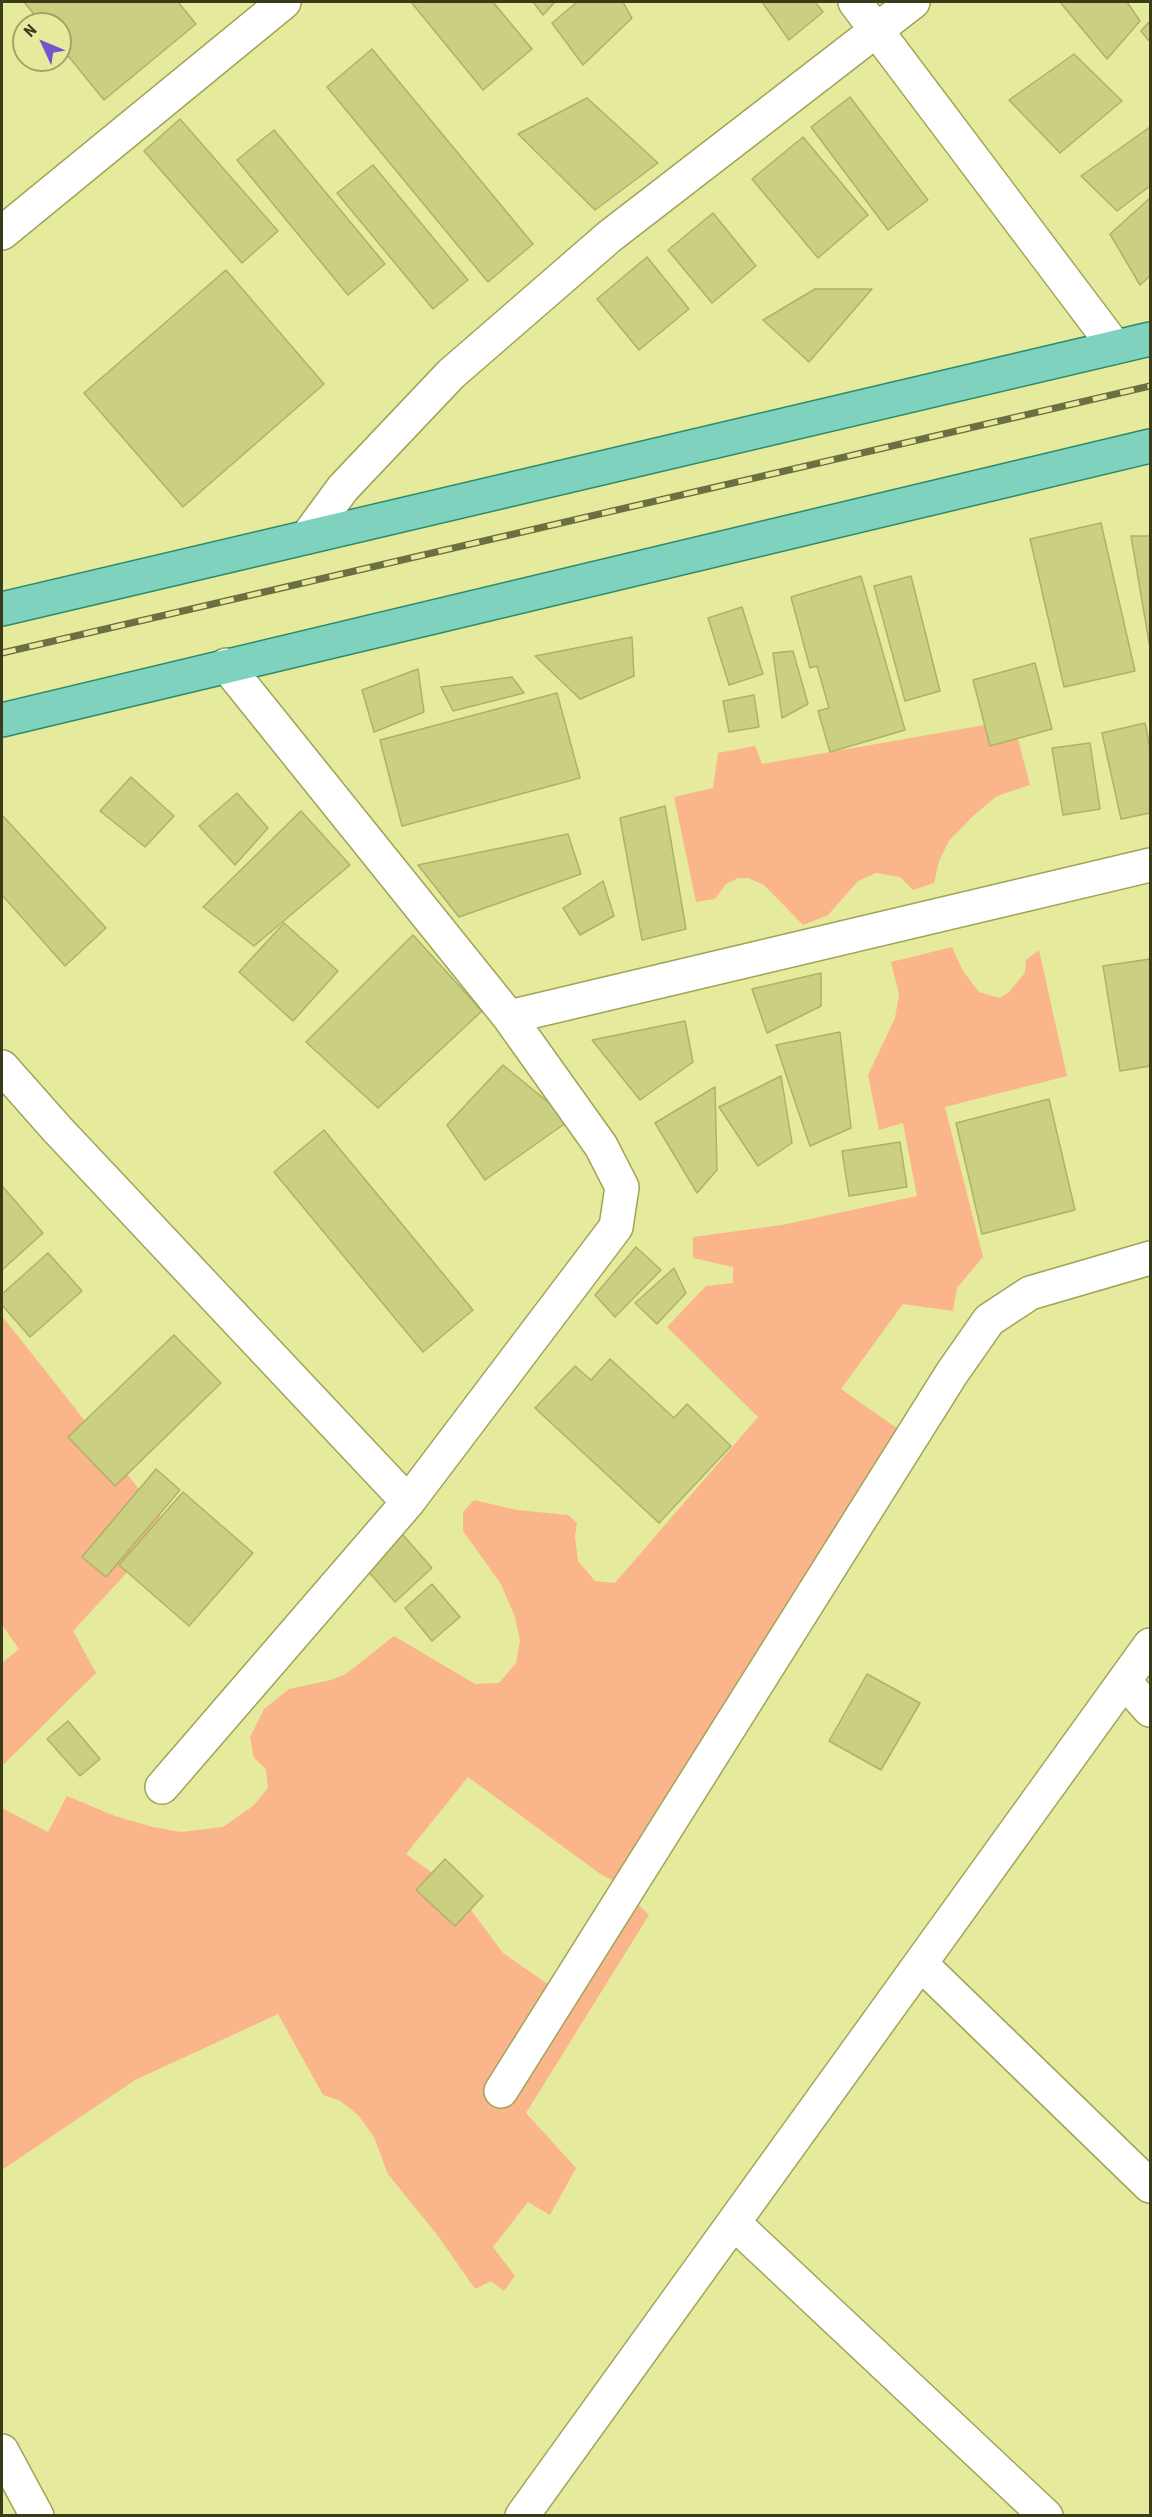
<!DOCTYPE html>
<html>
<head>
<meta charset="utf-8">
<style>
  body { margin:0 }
  #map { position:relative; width:1152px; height:2517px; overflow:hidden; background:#e5ea9c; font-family:"Roboto Condensed",sans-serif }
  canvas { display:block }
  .frame { position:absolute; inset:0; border:3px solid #393b1b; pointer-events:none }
  .north { position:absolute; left:12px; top:12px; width:60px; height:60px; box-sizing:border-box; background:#e5ea9c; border:2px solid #a0a468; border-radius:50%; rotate:314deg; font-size:16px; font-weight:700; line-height:24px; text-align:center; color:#393b1b }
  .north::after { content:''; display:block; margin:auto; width:21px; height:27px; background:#7454cd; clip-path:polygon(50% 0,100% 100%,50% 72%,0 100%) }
</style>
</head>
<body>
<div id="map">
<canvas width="1152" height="2517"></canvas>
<div class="frame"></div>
<div class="north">N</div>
</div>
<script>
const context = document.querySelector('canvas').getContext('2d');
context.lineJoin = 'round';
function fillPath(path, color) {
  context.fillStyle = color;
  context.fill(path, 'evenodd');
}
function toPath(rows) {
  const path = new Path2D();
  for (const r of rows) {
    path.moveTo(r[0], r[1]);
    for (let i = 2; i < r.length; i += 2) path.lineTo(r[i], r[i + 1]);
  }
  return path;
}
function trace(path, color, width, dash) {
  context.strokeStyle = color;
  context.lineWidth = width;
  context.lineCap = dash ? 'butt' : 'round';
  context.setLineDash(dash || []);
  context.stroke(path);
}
fillPath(toPath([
  [1013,720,1030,785,997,796,973,816,949,841,939,861,934,883,913,890,900,877,876,873,858,881,828,915,803,925,764,885,748,878,738,878,726,884,715,899,696,902,674,797,713,788,718,753,755,746,762,764],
  [952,947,963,971,979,992,1000,998,1009,992,1025,973,1026,960,1039,950,1067,1076,945,1107,983,1257,957,1288,953,1311,903,1304,841,1389,911,1438,623,1886,599,1873,468,1777,406,1854,456,1890,503,1953,555,1989,637,1903,649,1915,526,2113,576,2168,550,2215,528,2202,493,2247,515,2276,504,2291,491,2281,475,2289,438,2236,388,2174,374,2137,358,2115,339,2100,323,2095,278,2014,135,2080,2,2170,2,1808,48,1832,67,1796,115,1816,153,1827,181,1832,223,1827,253,1806,268,1788,266,1769,254,1758,250,1737,264,1709,289,1689,331,1680,346,1674,394,1636,475,1684,499,1683,516,1663,520,1641,515,1617,501,1584,463,1531,463,1512,474,1500,517,1510,568,1515,577,1523,575,1536,578,1561,595,1581,615,1583,758,1417,667,1327,706,1286,733,1283,733,1267,693,1258,693,1237,782,1225,917,1196,903,1123,879,1130,868,1075,895,1018,899,994,891,962],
  [2,1316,169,1527,73,1631,96,1673,2,1766,2,1663,19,1649,2,1625]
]), '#fbb58b');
const building = toPath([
  [24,2,178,2,196,24,104,100,60,46,60,24,42,24,24,2],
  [411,2,493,2,532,49,483,90,411,2],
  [533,2,555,2,543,15,533,2],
  [577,2,623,2,632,18,583,65,552,23,577,2],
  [762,2,815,2,823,12,789,40,762,2],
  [1060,2,1127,2,1140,21,1107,59,1060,2],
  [1150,21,1150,42,1141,31,1150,21],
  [372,49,533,244,488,282,327,87,372,49],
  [1074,54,1122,101,1060,153,1009,100,1074,54],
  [850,97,928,200,888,230,811,127,850,97],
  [587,98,658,163,595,210,518,134,587,98],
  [180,119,278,231,242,263,144,151,180,119],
  [1150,127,1150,186,1117,211,1081,176,1150,127],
  [274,130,385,264,348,295,237,160,274,130],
  [803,137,868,215,818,258,752,179,803,137],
  [373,165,468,280,433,309,337,193,373,165],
  [1150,198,1150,276,1140,285,1110,234,1150,198],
  [713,213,756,266,712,303,668,250,713,213],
  [647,257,689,309,639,350,597,299,647,257],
  [226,270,324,384,183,507,84,393,226,270],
  [815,289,872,289,809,362,763,320,815,289],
  [1101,523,1135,671,1064,687,1030,539,1101,523],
  [1131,536,1150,536,1150,648,1131,536],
  [861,576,905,730,830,752,818,711,829,708,817,666,810,668,791,597,861,576],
  [911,576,940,691,905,701,874,586,911,576],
  [742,607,763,674,729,685,708,618,742,607],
  [632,637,634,676,580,699,535,656,632,637],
  [793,651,808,704,782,718,773,653,793,651],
  [1035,663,1052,729,990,746,973,680,1035,663],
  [418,669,424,712,374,732,362,690,418,669],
  [512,677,524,693,453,711,441,687,512,677],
  [557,693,580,778,402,826,380,740,557,693],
  [754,695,759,727,729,732,723,701,754,695],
  [1145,723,1150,748,1150,813,1121,819,1102,733,1145,723],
  [1090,743,1100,809,1063,815,1052,748,1090,743],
  [131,777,174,816,145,847,100,811,131,777],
  [237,793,268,828,235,865,199,826,237,793],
  [665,806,686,929,642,940,620,818,665,806],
  [301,811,350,865,254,946,203,907,301,811],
  [2,815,106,928,65,966,2,895,2,815],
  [568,834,581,874,459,917,418,865,568,834],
  [603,881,614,916,580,935,563,908,603,881],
  [284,923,338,971,293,1021,239,972,284,923],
  [413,935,482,1011,378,1108,306,1042,413,935],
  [1150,959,1150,1066,1120,1071,1103,966,1150,959],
  [821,973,821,1006,767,1033,752,989,821,973],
  [685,1021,693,1062,640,1100,592,1040,685,1021],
  [840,1032,851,1128,810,1146,776,1045,840,1032],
  [503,1065,570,1120,485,1180,447,1125,503,1065],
  [781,1076,792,1143,758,1166,719,1107,781,1076],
  [715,1087,717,1170,697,1193,655,1123,715,1087],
  [1049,1099,1075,1210,982,1234,956,1123,1049,1099],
  [324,1130,473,1310,423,1352,274,1172,324,1130],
  [900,1142,907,1187,849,1196,842,1151,900,1142],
  [2,1186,43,1233,2,1270,2,1186],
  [636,1247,661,1270,615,1317,595,1295,636,1247],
  [48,1253,82,1291,30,1337,2,1305,2,1294,48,1253],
  [674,1268,686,1293,657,1324,635,1303,674,1268],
  [174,1335,221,1383,115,1486,68,1437,174,1335],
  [610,1359,674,1418,687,1404,731,1446,659,1523,535,1408,575,1366,591,1380,610,1359],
  [156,1469,180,1490,106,1577,82,1557,156,1469],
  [183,1492,253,1553,189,1626,119,1565,183,1492],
  [395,1526,432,1568,395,1602,361,1563,395,1526],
  [432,1584,460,1617,432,1641,405,1608,432,1584],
  [867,1674,920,1703,881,1770,829,1741,867,1674],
  [68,1721,100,1759,80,1776,47,1739,68,1721],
  [445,1859,483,1896,455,1926,416,1890,445,1859]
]);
fillPath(building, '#cacf82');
trace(building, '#aeb266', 1.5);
const minor = toPath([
  [855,2,1115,347],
  [2,233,284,2],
  [307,537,343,488,451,374,610,236,913,2],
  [509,1017,1150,865],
  [2,1067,57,1129,408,1502],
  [1124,1681,1150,1710],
  [162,1787,408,1502,616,1227,622,1187,601,1146,509,1017,226,665],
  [921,1964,1150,2186],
  [501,2091,952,1373,989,1320,1030,1293,1150,1258],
  [734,2223,1046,2516],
  [2,2451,37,2516],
  [522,2516,1150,1645]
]);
const major = toPath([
  [2,609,1150,339],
  [2,720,1150,446]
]);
trace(minor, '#a0a458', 36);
trace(major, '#2f8a69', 36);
trace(minor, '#fff', 33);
trace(major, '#7fd3be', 33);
const rail = toPath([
  [2,653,1150,386]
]);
trace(rail, '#6c6f41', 7);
trace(rail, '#e5ea9c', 4.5, [14]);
</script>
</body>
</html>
